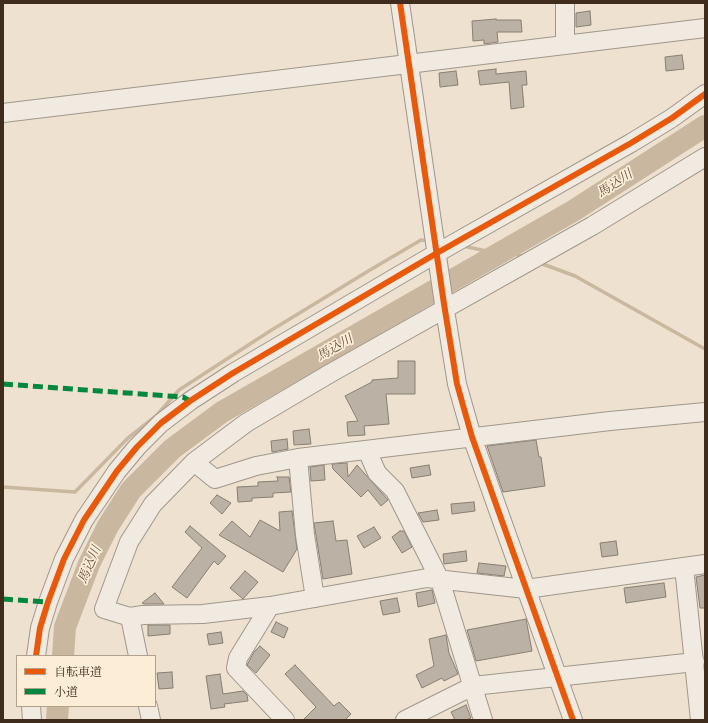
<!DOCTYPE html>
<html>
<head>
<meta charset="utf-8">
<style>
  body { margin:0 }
  #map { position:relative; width:708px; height:723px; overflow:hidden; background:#eee1cf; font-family:"Old Standard TT","Noto Serif JP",serif }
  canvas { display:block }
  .frame { position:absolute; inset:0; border:4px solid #3f2c1c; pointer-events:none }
  .legend { position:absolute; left:16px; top:655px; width:140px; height:52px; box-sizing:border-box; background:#fcedd7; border:1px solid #b0a08c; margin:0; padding:5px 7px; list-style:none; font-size:12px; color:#3f2c1c }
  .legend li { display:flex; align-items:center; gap:8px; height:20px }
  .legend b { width:20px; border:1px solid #b0a08c }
</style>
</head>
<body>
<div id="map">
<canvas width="708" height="723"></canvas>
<div class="frame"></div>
<ul class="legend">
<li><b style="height:5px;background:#e8590c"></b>自転車道</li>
<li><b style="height:5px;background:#00873e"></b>小道</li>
</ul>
</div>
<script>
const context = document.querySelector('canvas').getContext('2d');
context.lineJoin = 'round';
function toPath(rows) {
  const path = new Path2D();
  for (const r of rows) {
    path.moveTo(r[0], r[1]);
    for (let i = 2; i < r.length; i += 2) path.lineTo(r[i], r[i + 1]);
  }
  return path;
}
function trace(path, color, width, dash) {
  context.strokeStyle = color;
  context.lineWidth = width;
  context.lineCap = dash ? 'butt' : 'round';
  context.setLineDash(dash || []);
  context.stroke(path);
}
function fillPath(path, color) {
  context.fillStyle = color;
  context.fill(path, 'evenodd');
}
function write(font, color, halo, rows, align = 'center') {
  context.font = font + ' "Old Standard TT","Noto Serif JP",serif';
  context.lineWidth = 3.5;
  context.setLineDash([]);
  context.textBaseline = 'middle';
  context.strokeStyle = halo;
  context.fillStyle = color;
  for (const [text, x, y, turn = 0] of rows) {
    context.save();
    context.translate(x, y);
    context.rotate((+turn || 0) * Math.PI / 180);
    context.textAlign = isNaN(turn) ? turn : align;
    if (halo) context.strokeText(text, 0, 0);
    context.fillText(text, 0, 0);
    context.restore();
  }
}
trace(toPath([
  [463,246,500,254,513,253,524,257],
  [540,263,575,276,705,349],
  [3,487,75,492,128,438,156,416,179,390,270,331,370,270,421,240,429,241]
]), '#cab79f', 3.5);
trace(toPath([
  [63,656,65,627,89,564,108,526,131,490,172,449,222,412,573,211,705,126],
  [57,720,58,706]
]), '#cab79f', 22);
const building = toPath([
  [590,11,591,25,576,27,576,13,590,11],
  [496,19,496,20,521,20,522,32,497,32,498,42,484,44,484,40,473,41,472,21,496,19],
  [682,55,684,69,666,71,665,57,682,55],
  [496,69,496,74,526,71,527,85,522,85,524,107,511,109,509,82,480,85,478,71,496,69],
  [456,71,458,85,440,87,439,73,456,71],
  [398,361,415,361,415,394,386,394,389,424,364,426,365,435,348,436,347,422,358,421,345,396,372,382,372,380,398,378,398,361],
  [309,429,311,444,294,445,293,431,309,429],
  [287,439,288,449,272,452,271,441,287,439],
  [536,440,539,457,541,457,545,486,503,492,487,446,536,440],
  [347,463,348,477,357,465,388,500,381,506,368,490,361,497,333,469,332,464,347,463],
  [324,465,325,480,311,481,310,467,324,465],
  [429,465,431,475,412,478,410,468,429,465],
  [277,477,289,477,291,492,273,493,273,497,252,498,252,501,238,502,237,487,258,486,258,482,278,481,277,477],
  [217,495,231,503,222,514,210,503,217,495],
  [474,502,475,511,452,514,451,504,474,502],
  [437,510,439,520,423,522,418,513,437,510],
  [292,511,297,549,283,572,219,535,232,521,250,537,260,520,280,531,279,512,292,511],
  [333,521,336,541,347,540,352,574,323,579,314,523,333,521],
  [190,526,226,556,218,565,214,561,187,598,172,587,202,548,185,532,190,526],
  [374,527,381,538,364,548,357,536,374,527],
  [400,531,404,531,412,547,402,553,392,537,400,531],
  [616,541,618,555,602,557,600,543,616,541],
  [466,551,467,561,444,564,443,554,466,551],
  [479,563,506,566,504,576,477,573,479,563],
  [245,571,258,582,243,599,230,588,245,571],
  [705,575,705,608,700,608,696,577,705,575],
  [664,583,666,597,626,603,624,588,664,583],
  [432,590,435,603,418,607,416,593,432,590],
  [155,593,164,604,144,604,142,603,155,593],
  [397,598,400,612,383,615,380,601,397,598],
  [526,619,532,651,476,661,467,630,526,619],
  [276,622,288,628,284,638,271,632,276,622],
  [148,625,170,625,170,634,148,636,148,625],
  [221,632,223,643,209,645,207,634,221,632],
  [446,635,449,653,458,674,444,681,442,678,422,688,416,675,434,666,429,639,446,635],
  [260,646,270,655,256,673,247,665,254,652,260,646],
  [295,665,334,706,339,702,351,714,345,720,303,720,316,707,285,674,295,665],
  [172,672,173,688,159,689,157,673,172,672],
  [220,674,223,694,243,691,247,695,248,701,224,704,225,707,211,709,206,676,220,674],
  [466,705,471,718,466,720,455,720,451,712,466,705]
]);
fillPath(building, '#bbb1a4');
trace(building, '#887e73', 1);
const minor = toPath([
  [400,3,444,304,457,384,472,437,573,720],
  [565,3,565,45],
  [3,113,705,28],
  [367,450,377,473,395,491,440,580,483,720],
  [298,458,305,535,315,598],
  [194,462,215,479,256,466,298,458,610,421,705,412],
  [684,567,700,720],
  [270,606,238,658,236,668,285,720],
  [130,617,104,609,129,542,153,504,194,462,246,423,329,374,592,226,705,157],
  [36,656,40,628,48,602,64,559,84,520,117,471,137,447,161,423,190,401,233,373,437,253,631,143,672,118,705,94],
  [138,656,130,617,143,615,203,614,270,606,427,578,526,589,705,564],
  [31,706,32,720],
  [148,706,151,720],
  [405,720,473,686,695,662]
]);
trace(minor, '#a0978b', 20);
trace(minor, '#f0eae0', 18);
trace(toPath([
  [3,384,183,397,190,401],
  [3,599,48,602]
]), '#00873e', 5, [10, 5]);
trace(toPath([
  [400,3,444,304,457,384,472,437,573,720],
  [36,656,40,628,48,602,64,559,84,520,117,471,137,447,161,423,190,401,233,373,437,253,631,143,672,118,705,94]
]), '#e8590c', 6);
write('italic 13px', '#64503d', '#fcedd7', [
  ["馬込川",615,184,-33],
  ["馬込川",335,348,-30],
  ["馬込川",90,565,-67]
]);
</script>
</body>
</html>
